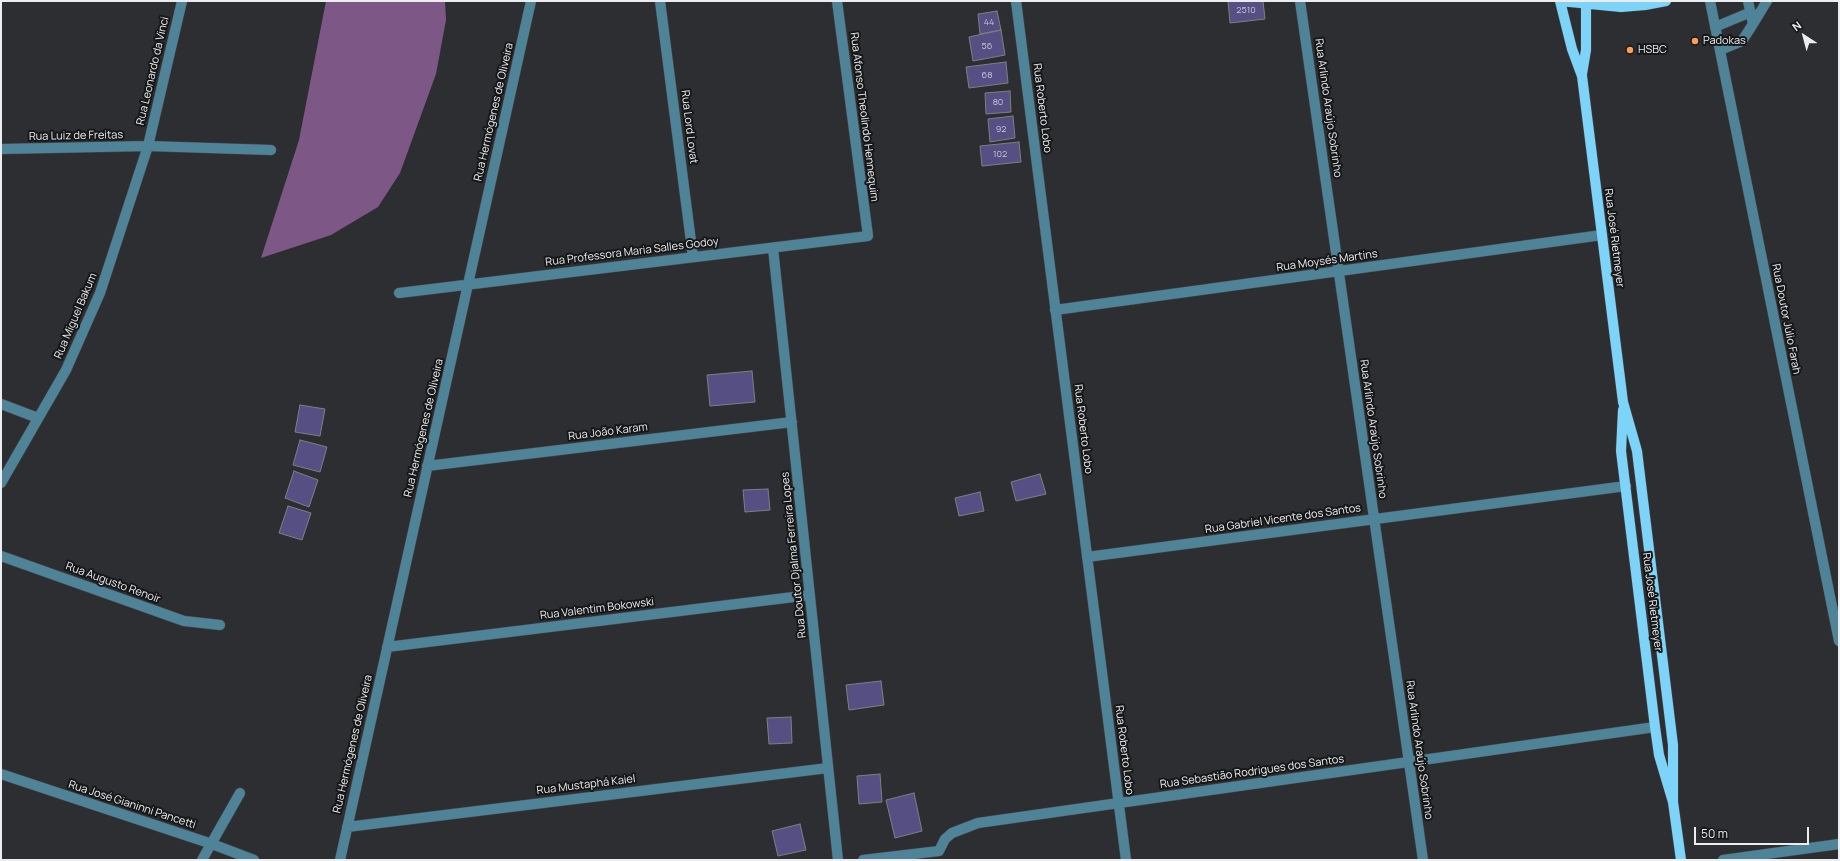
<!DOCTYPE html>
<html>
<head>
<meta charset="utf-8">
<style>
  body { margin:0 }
  #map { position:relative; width:1840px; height:861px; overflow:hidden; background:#2d2e31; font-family:Manrope,sans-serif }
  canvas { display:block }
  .frame { position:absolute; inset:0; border:2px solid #ecedef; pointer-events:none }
  .north { position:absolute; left:1784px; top:16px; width:40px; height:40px; -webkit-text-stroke:3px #161718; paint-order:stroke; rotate:324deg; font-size:11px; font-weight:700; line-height:16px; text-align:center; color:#ecedef }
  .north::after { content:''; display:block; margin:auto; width:14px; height:18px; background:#ecedef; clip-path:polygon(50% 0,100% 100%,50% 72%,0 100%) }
  .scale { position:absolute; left:1694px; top:827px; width:115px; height:18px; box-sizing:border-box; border:2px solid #ecedef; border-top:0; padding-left:5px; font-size:12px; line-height:14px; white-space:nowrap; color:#ecedef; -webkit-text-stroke:3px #161718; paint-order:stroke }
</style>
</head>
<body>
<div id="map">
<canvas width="1840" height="861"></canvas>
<div class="frame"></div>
<div class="north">N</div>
<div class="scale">50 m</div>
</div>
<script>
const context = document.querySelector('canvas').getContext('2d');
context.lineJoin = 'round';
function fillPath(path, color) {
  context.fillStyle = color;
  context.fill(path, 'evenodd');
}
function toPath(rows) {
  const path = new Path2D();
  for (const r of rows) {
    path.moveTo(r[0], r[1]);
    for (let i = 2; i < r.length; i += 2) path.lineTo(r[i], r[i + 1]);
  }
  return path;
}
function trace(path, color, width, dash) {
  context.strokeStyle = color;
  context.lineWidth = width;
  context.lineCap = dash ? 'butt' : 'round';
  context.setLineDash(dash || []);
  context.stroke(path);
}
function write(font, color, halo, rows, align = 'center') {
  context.font = font + ' Manrope,sans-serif';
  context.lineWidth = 4;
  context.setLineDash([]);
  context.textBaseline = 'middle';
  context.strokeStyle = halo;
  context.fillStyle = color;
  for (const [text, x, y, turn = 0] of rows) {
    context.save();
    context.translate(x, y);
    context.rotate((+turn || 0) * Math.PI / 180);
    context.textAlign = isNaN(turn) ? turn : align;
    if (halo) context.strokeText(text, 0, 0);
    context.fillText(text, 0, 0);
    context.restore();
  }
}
fillPath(toPath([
  [326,1,445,1,446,20,436,74,400,173,378,207,331,235,261,258,299,140]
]), '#7d5785');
const building = toPath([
  [1228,1,1263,1,1265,19,1230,23,1228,1],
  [997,11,1001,30,980,34,978,14,997,11],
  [1001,30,1005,55,973,61,969,37,1001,30],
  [1006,62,1008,83,969,88,966,67,1006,62],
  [1010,91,1011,112,986,114,985,93,1010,91],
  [1013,116,1015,138,990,142,988,119,1013,116],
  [1019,142,1021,162,982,166,980,146,1019,142],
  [752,371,755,402,710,406,707,375,752,371],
  [300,405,325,409,320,436,295,432,300,405],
  [300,440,327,447,320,472,293,465,300,440],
  [294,471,318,480,309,507,285,498,294,471],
  [1040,474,1046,494,1016,501,1011,482,1040,474],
  [768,489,770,510,745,512,743,490,768,489],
  [980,492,984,511,959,516,955,498,980,492],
  [288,506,311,513,302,540,279,533,288,506],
  [881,681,884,705,849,710,846,685,881,681],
  [791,717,792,743,769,744,767,718,791,717],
  [880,774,882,802,859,804,857,776,880,774],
  [914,793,922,831,895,838,886,800,914,793],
  [800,824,806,850,778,856,772,831,800,824]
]);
fillPath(building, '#564f83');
trace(building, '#7f7f82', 1);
const minor = toPath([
  [660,1,693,257],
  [1016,1,1126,860],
  [1300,1,1423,860],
  [1710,1,1839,641],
  [1753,24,1767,1],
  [1715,27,1751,12],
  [1720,50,1742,41,1753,24,1748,1],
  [1,149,148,146,271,150],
  [773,248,838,860],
  [399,293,868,236,837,1],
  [1055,310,1602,235],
  [1,404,38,418],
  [427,466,792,422],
  [1,483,66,370,100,293,148,146,182,1],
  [1,556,184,621,220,625],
  [1087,557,1626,486],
  [387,647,810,595],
  [1,774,212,844,254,860],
  [347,827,828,768],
  [202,860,240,793],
  [340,860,531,1],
  [863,860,939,851,945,839,952,833,978,823,1655,727],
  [1723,860,1839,844]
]);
const major = toPath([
  [1560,1,1572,49,1582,76,1623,402,1637,451,1673,745,1673,802],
  [1560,1,1621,7,1645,5,1666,1],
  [1582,74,1586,50,1586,1],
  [1623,410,1621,451,1655,727,1659,755,1673,802,1681,860]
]);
trace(minor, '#48494c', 11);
trace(major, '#48494c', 11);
trace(minor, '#4f8398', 10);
trace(major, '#7dd4f8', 10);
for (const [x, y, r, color] of [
  [1695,41,4,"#fd9d55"],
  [1630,50,4,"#fd9d55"]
]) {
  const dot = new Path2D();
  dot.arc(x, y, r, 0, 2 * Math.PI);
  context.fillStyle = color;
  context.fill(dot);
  trace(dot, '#161718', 1.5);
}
write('9px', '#c6c6d4', null, [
  ["2510",1246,10],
  ["44",989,22],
  ["56",987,46],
  ["68",987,75],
  ["80",998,102],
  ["92",1001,129],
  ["102",1000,154]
]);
write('11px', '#ecedef', '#161718', [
  ["Padokas",1703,41],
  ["HSBC",1638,50]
], 'left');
write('11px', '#ecedef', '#161718', [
  ["Rua Leonardo da Vinci",153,71,-77],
  ["Rua Roberto Lobo",1042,108,83],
  ["Rua Arlindo Araújo Sobrinho",1328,108,82],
  ["Rua Hermógenes de Oliveira",494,112,-77],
  ["Rua Afonso Theolindo Hennequim",864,117,83],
  ["Rua Lord Lovat",689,127,83],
  ["Rua Luiz de Freitas",76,136,-1],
  ["Rua José Rietmeyer",1614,238,83],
  ["Rua Professora Maria Salles Godoy",632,252,-7],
  ["Rua Moysés Martins",1327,261,-8],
  ["Rua Miguel Bakum",76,316,-67],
  ["Rua Doutor Júlio Farah",1786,319,79],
  ["Rua Hermógenes de Oliveira",424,428,-77],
  ["Rua Roberto Lobo",1083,429,83],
  ["Rua Arlindo Araújo Sobrinho",1373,429,82],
  ["Rua João Karam",608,432,-7],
  ["Rua Gabriel Vicente dos Santos",1283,519,-8],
  ["Rua Doutor Djalma Ferreira Lopes",794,555,-96],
  ["Rua Augusto Renoir",113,583,20],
  ["Rua José Rietmeyer",1652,602,83],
  ["Rua Valentim Bokowski",597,609,-7],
  ["Rua Hermógenes de Oliveira",353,744,-77],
  ["Rua Roberto Lobo",1124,750,83],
  ["Rua Arlindo Araújo Sobrinho",1419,750,82],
  ["Rua Sebastião Rodrigues dos Santos",1252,772,-8],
  ["Rua Mustaphá Kaiel",586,785,-7],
  ["Rua José Gianinni Pancetti",132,805,18]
]);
</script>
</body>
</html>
